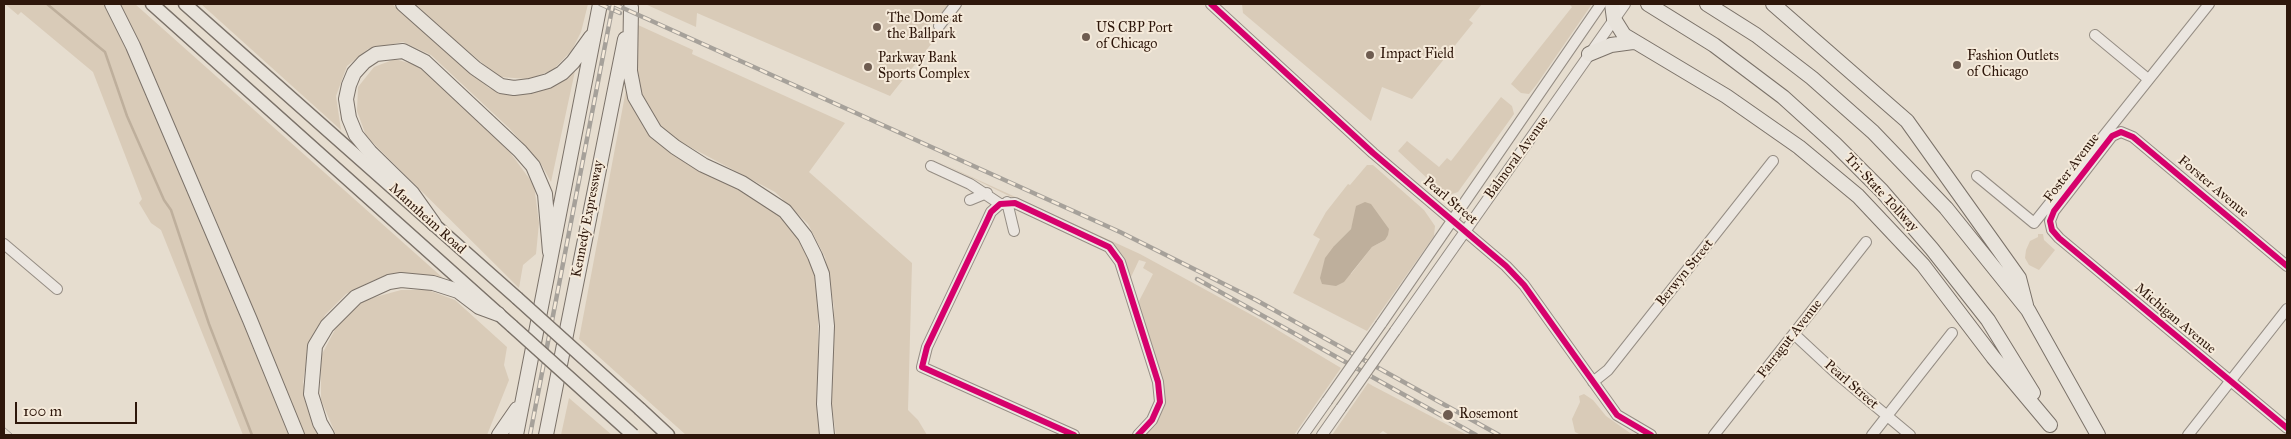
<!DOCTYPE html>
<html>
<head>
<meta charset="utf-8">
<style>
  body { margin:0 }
  #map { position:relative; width:2291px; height:439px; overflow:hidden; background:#e6ddcf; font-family:"IM FELL Great Primer",serif }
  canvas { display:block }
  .frame { position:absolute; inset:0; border:5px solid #2e170b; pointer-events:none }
  .scale { position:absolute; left:15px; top:402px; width:122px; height:22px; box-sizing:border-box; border:2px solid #2e170b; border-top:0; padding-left:6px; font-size:15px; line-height:18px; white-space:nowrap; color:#2e170b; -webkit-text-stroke:4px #f5eada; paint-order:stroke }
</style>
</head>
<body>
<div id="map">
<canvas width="2291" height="439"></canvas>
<div class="frame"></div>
<div class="scale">100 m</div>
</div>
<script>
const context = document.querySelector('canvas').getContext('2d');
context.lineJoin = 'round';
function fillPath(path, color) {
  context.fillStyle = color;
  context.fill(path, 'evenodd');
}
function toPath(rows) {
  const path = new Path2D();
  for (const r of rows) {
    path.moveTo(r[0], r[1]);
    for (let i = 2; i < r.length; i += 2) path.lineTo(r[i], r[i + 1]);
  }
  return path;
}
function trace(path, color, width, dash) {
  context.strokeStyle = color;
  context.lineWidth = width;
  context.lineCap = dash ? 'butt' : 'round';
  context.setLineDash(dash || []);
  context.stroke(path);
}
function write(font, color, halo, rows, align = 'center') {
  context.font = font + ' "IM FELL Great Primer",serif';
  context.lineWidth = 4;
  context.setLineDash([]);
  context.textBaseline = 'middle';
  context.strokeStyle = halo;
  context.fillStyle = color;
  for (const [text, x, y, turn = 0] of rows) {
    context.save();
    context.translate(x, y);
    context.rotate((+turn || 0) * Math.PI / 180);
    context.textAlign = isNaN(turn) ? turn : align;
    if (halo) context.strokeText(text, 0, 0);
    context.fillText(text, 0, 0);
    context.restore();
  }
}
fillPath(toPath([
  [5,4,104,4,151,101,289,435,243,435,161,230,151,223,139,203,142,199,93,72,21,12,18,15],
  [120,4,135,4,443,278,402,273,374,280,346,294,325,315,309,346,303,382,313,425,320,435,303,435,212,210],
  [201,4,392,4,489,88,516,95,546,89,575,71,551,182,540,162,509,128,431,55,403,42,368,49,347,66,336,96,341,130],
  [412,4,588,4,581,32,572,50,553,70,529,79,499,77],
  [645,4,950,4,942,15,932,18,928,26,929,32,936,38,890,96,697,13,696,27],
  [1242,4,1482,4,1469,20,1473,23,1412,99,1382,87,1371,121,1243,13],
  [1569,4,1592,4,1537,84,1529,94,1521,93,1511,84,1572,7],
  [638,25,693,50,692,54,845,123,809,172,912,263,908,410,918,420,927,435,836,435,831,401,834,307,825,257,808,224,775,192,673,138,658,126,636,89,634,45],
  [395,59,419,66,509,151,534,185,539,223,536,254,523,265,519,288,366,136,357,111,358,87,374,67],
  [626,90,637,115,655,139,679,158,744,190,772,208,798,236,814,271,818,301,818,391,821,435,686,435,579,339],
  [1501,97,1512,106,1514,114,1458,192,1449,195,1443,193,1398,151,1407,141,1439,167,1447,158,1451,161],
  [939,162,1140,254,1261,320,1341,368,1294,435,1144,435,1164,402,1139,307,1139,301,1153,274,1143,268,1146,262,1139,260,1131,277,1124,262,1104,242],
  [1367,165,1373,165,1424,210,1435,226,1434,236,1367,331,1293,293,1320,239,1313,235,1326,212,1348,184,1350,185],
  [1354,220,1385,240,1372,247,1351,274,1334,246,1351,229],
  [2038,234,2043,234,2044,240,2055,250,2039,270,2029,265,2025,258,2026,250,2030,241,2038,237],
  [401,290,428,290,455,300,507,347,504,365,509,380,487,435,336,435,321,400,321,356,338,324,361,301],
  [1368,383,1373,386,1467,435,1389,435,1383,431,1378,435,1332,435],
  [1584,394,1593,400,1606,416,1633,435,1581,435,1575,432,1572,419,1580,402,1579,396],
  [569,398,612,435,561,435]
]), '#d9cbb8');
fillPath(toPath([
  [1365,202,1371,204,1389,229,1388,235,1385,240,1372,247,1344,282,1336,286,1322,284,1320,278,1325,258,1334,246,1351,229,1356,206]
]), '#beaf9c');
trace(toPath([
  [47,4,105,52,127,116,164,200,171,210,209,324,252,435]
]), '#beaf9c', 2.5);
const minor = toPath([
  [1211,4,1373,153,1506,266,1524,285,1617,415,1651,435],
  [939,26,956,4],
  [2095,35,2148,79],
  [931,166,970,184,1000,204],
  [1977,176,2034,223,2209,4],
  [970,200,987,193],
  [1007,202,1014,231],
  [4,244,57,289],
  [2287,266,2133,137,2121,132,2112,136,2054,211,2050,221,2052,230,2059,238,2287,428],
  [1381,324,1601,4],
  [1395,331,1625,4],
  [1794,334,1837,374,1910,435],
  [1593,382,1608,370,1773,161],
  [1074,435,922,367,927,347,985,225,991,212,1000,204,1015,203,1109,247,1120,262,1158,382,1160,402,1152,420,1138,435],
  [1303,435,1327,401],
  [1322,435,1341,408],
  [1714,435,1866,242],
  [1872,435,1952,333],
  [2188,435,2287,309]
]);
const major = toPath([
  [152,4,512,326],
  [185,4,517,298],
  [640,409,668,435]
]);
const highway = toPath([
  [112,4,133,46,250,320,297,435],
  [403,4,475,68,501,86,514,88,530,86,548,81,562,73,573,62,591,37],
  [1612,4,1614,19,1624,35,1726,96,1799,147,1858,196,1923,265,1993,357,2050,425],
  [1648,4,1714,45,1783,97,1835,144,1882,191,1932,249,1988,320,2033,393],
  [1707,4,1756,35,1812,78,1873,132,1946,208,2028,310,2098,435],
  [1773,4,1907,121,2019,278,2026,305],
  [631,7,630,71,635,97,655,131,675,147,703,165,742,183,785,211,805,236,815,256,822,274,827,326,824,404,827,435],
  [1589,54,1611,45,1633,42],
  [434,224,412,193,370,152,356,135,349,118,346,99,349,85,354,73,364,62,376,54,403,51,425,62,520,151,533,166,545,194,550,252],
  [327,435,320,423,311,394,315,346,327,326,356,297,389,282,401,280,433,283,458,291,479,307,498,314],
  [499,435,517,409],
  [516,435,600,4],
  [546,435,625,39]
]);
trace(minor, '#958d84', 12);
trace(major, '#7b7269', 15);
trace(highway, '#7b7269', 16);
trace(minor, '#ebe6e0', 10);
trace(major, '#e8e3db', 12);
trace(highway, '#e8e3db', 14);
trace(toPath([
  [4,427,13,435]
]), '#a6a19a', 1);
const rail = toPath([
  [600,4,620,13],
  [614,4,1120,232,1256,300,1499,435],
  [1197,279,1476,435],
  [530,435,613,4]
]);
trace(rail, '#a6a19a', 4.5);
trace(rail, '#f5eada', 2.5, [8]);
const minorBridge = toPath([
  [1327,401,1381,324],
  [1341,408,1395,331]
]);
const majorBridge = toPath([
  [517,298,640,409],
  [512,326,633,435]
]);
trace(minorBridge, '#958d84', 12, []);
trace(majorBridge, '#7b7269', 15, []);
trace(minorBridge, '#ebe6e0', 10);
trace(majorBridge, '#e8e3db', 12);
trace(toPath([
  [1211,4,1373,153,1506,266,1524,285,1617,415,1651,435],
  [2287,266,2133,137,2121,132,2112,136,2054,211,2050,221,2052,230,2059,238,2287,428],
  [1074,435,922,367,927,347,985,225,991,212,1000,204,1015,203,1109,247,1120,262,1158,382,1160,402,1152,420,1138,435]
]), '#d6006c', 6);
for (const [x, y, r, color] of [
  [877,27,5,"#6e5c50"],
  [1086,37,5,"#6e5c50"],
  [1370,55,5,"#6e5c50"],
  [1957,65,5,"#6e5c50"],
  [868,67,5,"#6e5c50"],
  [1448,415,6,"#6e5c50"]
]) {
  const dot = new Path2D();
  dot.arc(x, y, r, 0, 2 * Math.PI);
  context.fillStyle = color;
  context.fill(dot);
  trace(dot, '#f5eada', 2);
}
write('14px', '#2e170b', '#f5eada', [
  ["The Dome at",887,19],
  ["the Ballpark",887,35],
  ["US CBP Port",1096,29],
  ["of Chicago",1096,45],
  ["Impact Field",1380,55],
  ["Fashion Outlets",1967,57],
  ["of Chicago",1967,73],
  ["Parkway Bank",878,59],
  ["Sports Complex",878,75],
  ["Rosemont",1459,415]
], 'left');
write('14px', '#2e170b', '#f5eada', [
  ["Balmoral Avenue",1517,158,-54],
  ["Foster Avenue",2072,168,-53],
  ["Forster Avenue",2213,187,40],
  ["Tri-State Tollway",1881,193,47],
  ["Pearl Street",1450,201,40],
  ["Mannheim Road",427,219,42],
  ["Kennedy Expressway",588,219,-79],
  ["Berwyn Street",1685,273,-51],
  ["Michigan Avenue",2175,319,40],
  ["Farragut Avenue",1790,339,-52],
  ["Pearl Street",1851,385,41]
]);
</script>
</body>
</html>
